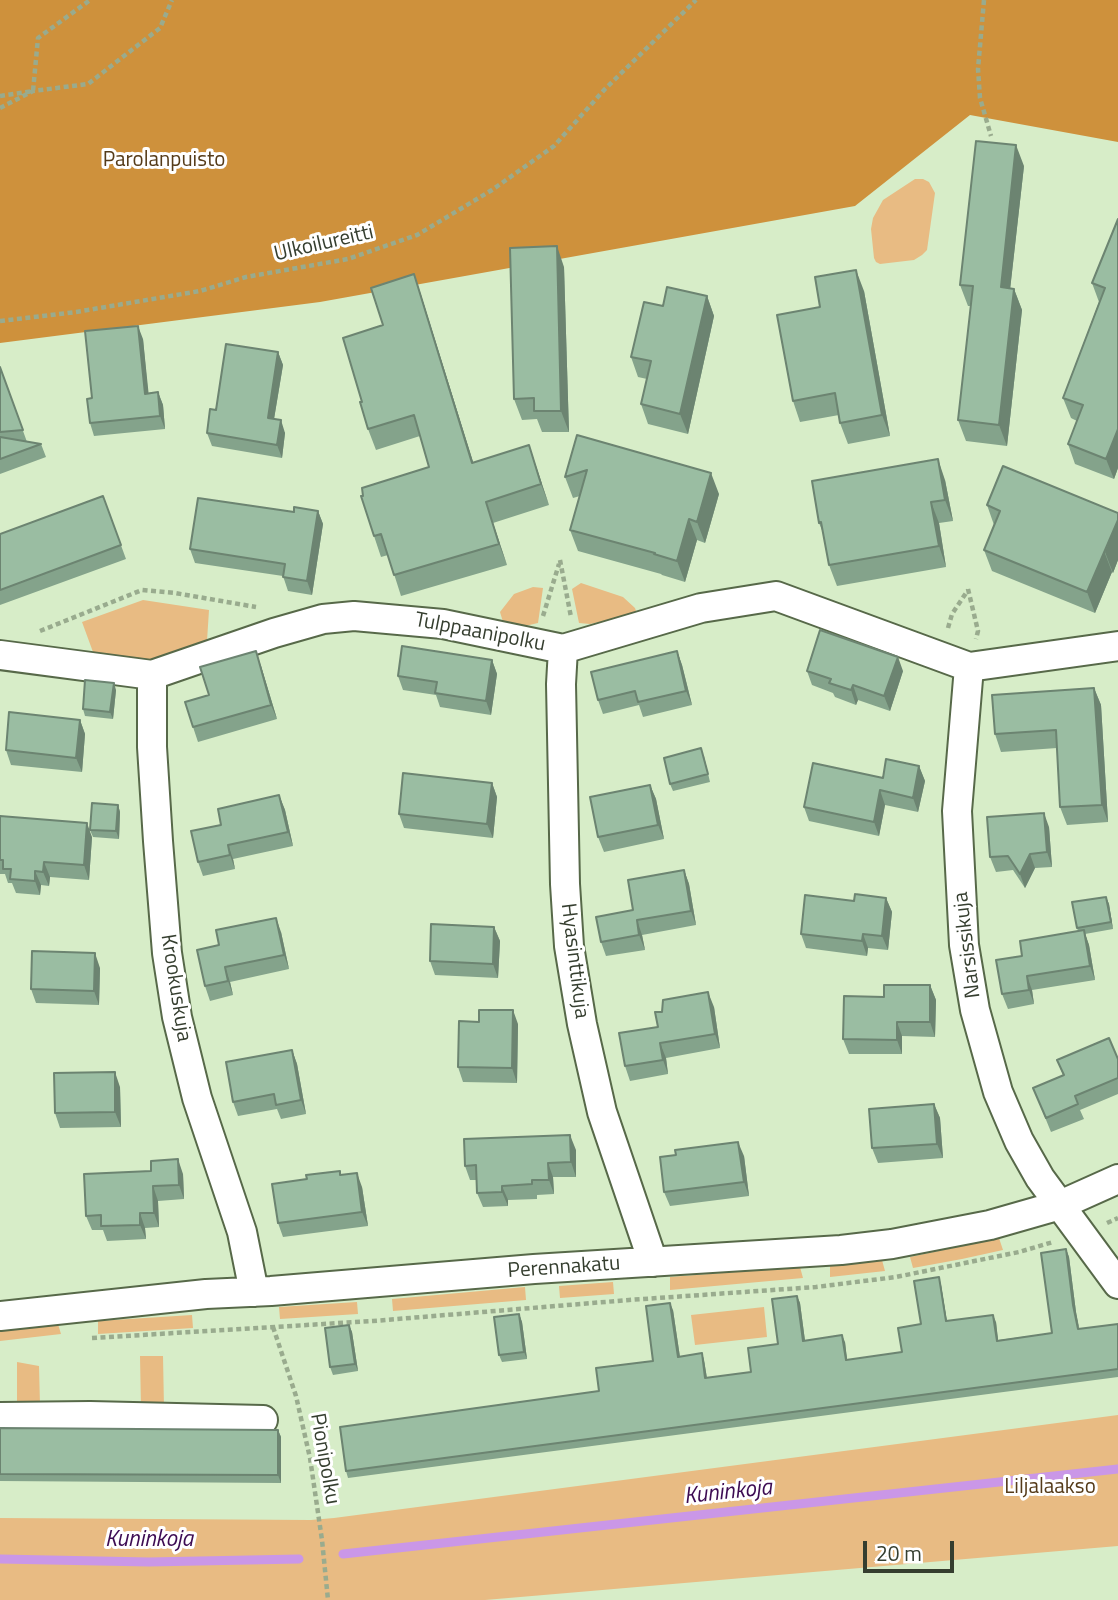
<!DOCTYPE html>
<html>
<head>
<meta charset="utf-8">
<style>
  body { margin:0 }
  #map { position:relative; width:1118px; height:1600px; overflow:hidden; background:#d7edc8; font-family:"Titillium Web",sans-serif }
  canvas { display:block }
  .scale { position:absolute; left:863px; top:1541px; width:91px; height:32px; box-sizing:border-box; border:4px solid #353e2f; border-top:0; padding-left:9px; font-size:21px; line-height:24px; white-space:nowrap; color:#353e2f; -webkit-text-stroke:5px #fff; paint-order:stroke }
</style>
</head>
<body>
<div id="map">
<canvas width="1118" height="1600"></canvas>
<div class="scale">20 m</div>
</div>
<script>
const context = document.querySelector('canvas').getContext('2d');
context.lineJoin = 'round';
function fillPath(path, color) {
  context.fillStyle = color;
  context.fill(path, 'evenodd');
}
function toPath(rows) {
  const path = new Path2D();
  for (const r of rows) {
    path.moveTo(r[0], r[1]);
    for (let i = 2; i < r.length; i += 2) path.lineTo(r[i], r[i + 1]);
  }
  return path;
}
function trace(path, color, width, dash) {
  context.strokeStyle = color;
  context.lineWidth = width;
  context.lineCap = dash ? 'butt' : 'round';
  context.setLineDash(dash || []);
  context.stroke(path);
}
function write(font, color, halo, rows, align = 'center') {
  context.font = font + ' "Titillium Web",sans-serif';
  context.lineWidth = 6;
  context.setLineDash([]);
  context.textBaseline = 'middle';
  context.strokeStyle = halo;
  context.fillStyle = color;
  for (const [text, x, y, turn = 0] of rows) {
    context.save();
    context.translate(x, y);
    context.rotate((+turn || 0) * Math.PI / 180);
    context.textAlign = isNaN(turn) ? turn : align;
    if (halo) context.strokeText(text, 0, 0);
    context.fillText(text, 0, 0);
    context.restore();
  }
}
fillPath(toPath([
  [915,179,923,179,929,182,935,193,927,250,922,255,914,260,880,264,876,262,874,258,871,229,873,218,883,200],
  [581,583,623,597,635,608,637,614,590,624,579,623,572,589],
  [533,587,543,588,538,623,525,626,503,622,500,612,514,594],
  [143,600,209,610,207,641,153,660,132,659,93,652,82,622],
  [999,1238,1003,1250,962,1259,913,1268,910,1257],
  [882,1260,885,1271,830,1277,830,1265],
  [800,1267,803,1278,670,1290,670,1277],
  [613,1282,614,1294,560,1298,559,1286],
  [525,1287,526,1300,393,1311,392,1299],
  [357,1302,358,1314,280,1319,279,1307],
  [764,1307,767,1337,695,1345,691,1315],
  [192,1315,193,1328,98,1334,98,1321],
  [58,1324,61,1334,0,1341,0,1329],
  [140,1356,163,1356,164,1408,141,1408],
  [17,1362,39,1366,40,1405,17,1406],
  [1118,1415,1118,1546,485,1600,0,1600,0,1518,311,1520,334,1518]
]), '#e8bb83');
fillPath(toPath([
  [0,0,1118,0,1118,142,970,115,855,206,320,302,0,343]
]), '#ce913c');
trace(toPath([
  [343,1554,1118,1469],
  [0,1559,149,1562,299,1559]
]), '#ca97e7', 9);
const street = toPath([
  [563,649,561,684,565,884,569,946,582,1024,602,1112,653,1262],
  [0,655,152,675,274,633,323,619,354,616,443,624,563,649,701,608,776,596,969,667,1118,646],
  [969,667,957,811,964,945,975,1010,998,1092,1019,1141,1040,1178,1118,1284],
  [152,675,152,747,158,841,167,953,177,1017,197,1098,242,1232,254,1292],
  [0,1316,206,1294,271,1291,534,1269,841,1250,892,1244,990,1225,1060,1205,1118,1179],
  [0,1417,90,1416,263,1420]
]);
trace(street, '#576949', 32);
trace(toPath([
  [984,0,978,69,980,98,991,136],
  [0,96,33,91,38,38,90,0],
  [0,108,33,91,88,84,160,28,172,0],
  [0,321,76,312,200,291,246,277,348,259,417,235,492,190,554,146,605,89,696,0],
  [560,560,571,617],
  [968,589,978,631,976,639],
  [543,616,559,564],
  [948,628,952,614,968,590],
  [40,631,142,590,175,593,256,607],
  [1107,1223,1118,1218],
  [273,1327,296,1396,310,1458,322,1540,328,1600],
  [92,1338,373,1321,629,1300,816,1287,896,1277,1019,1252,1053,1242]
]), '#99ab8e', 4.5, [5, 3.5]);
trace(street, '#fff', 28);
fillPath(toPath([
  [1024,166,1010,289,1014,289,1022,310,1007,446,966,441,958,420,971,306,968,306,960,285],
  [1118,219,1118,468,1114,479,1075,464,1068,444,1077,421,1071,418,1063,398,1099,302,1092,283],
  [564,267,569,432,542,432,537,419,522,420,514,399],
  [414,274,421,295,473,462,536,466,549,505,493,523,507,565,401,596,388,555,381,557,374,536,429,467,420,436,376,450,368,429,362,402,383,325],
  [864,291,890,436,848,444,840,423,839,415,800,422,793,401],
  [707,296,714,316,688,434,648,424,641,404,647,379,638,377,631,357,663,306],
  [143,339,148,393,158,392,163,405,165,429,94,436,90,423,92,398],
  [278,352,283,365,274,419,285,433,282,458,212,446,207,433,216,410],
  [0,367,27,442,41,444,46,457,0,474],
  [577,435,719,494,705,543,697,540,685,582,662,575,661,574,578,551,570,530,580,496,573,498,565,477],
  [945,480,953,521,939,523,946,567,837,586,829,565,824,535,819,523],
  [103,496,126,559,0,605,0,534],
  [987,505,1118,513,1118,560,1113,573,1112,572,1095,613,992,571,984,550,994,525],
  [318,511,323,524,312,595,288,591,283,576,195,563,190,549,294,512],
  [677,651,682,665,692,705,643,717,639,705,603,714,598,700],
  [492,660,497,674,491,715,440,707,436,695,403,690,398,676],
  [261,666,277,719,198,742,193,727,209,695],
  [807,671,903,671,890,711,858,700,856,705,835,697,833,693,812,685],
  [1094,688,1101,705,1108,822,1067,825,1060,807,1057,748,1001,752,995,734],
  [116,690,113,719,85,716,83,709],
  [80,720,85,734,82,772,11,765,6,750],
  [704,756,710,782,673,791,670,784],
  [919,766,925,781,918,812,885,805,879,836,809,821,804,807,883,778],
  [492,783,497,797,493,838,404,828,399,814],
  [650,785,656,799,664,839,604,852,598,837],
  [279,795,285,810,293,846,233,859,235,869,203,876,198,862,221,825],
  [118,805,120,812,119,839,93,837,90,830],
  [0,816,92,837,89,880,50,877,49,886,41,885,40,895,16,893,12,883,8,883,5,874,0,874],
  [1049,827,1052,867,1035,868,1025,888,1013,870,996,872,990,857],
  [684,870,689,884,696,925,642,935,645,950,606,956,601,942,633,910],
  [1106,897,1109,904,1113,929,1085,934,1089,945,1095,980,1032,990,1034,1004,1008,1009,1002,994,1022,956,1078,931,1077,928],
  [886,898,892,912,888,950,868,948,867,956,806,948,801,934,854,901],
  [494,927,500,941,498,978,435,975,430,961],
  [281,932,289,969,230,982,233,995,210,1001,205,986,219,945],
  [100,968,99,1005,36,1003,31,989],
  [930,985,936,1000,935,1037,902,1036,902,1054,849,1054,843,1039,884,997],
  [714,1007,720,1048,666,1058,668,1074,630,1081,625,1066,658,1027,662,1012],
  [518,1024,517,1083,463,1082,458,1067],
  [292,1050,297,1064,306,1114,281,1119,277,1109,238,1116,233,1102],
  [1118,1059,1118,1094,1080,1110,1084,1119,1051,1132,1033,1088,1063,1075,1057,1060],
  [120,1087,121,1127,60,1128,55,1113],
  [934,1104,940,1118,943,1158,878,1163,872,1148],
  [576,1150,576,1177,553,1177,554,1194,537,1195,537,1199,508,1200,508,1206,483,1207,477,1193,477,1180,470,1180,465,1166],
  [744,1156,749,1196,670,1206,664,1192],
  [183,1174,184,1199,158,1201,159,1227,145,1228,146,1239,107,1241,103,1230,92,1230,86,1216],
  [341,1175,362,1187,368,1226,283,1237,278,1223],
  [1066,1249,1069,1257,1076,1312,1079,1329,1118,1324,1118,1377,348,1478,346,1471,599,1391,653,1361,673,1310,680,1357,702,1353,704,1360,707,1378,751,1372,778,1344,797,1296,800,1303,805,1341,845,1342,847,1360,902,1352,921,1324,941,1285,947,1321,996,1322,998,1340,1052,1333],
  [519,1314,522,1322,527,1359,502,1362,499,1355],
  [349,1325,352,1332,358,1371,333,1375,330,1367],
  [0,1428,278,1430,281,1437,281,1483,0,1481]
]), '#84a38b');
fillPath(toPath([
  [1016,145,1024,166,1008,308,1001,287],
  [557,246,564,267,569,432,561,411],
  [856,270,864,291,890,436,882,415],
  [414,274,421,295,480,484,472,463],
  [1014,289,1022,310,1007,446,999,425],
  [707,296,714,316,688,434,680,414],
  [138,326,143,339,150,407,145,394],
  [278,352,283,365,272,431,268,418],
  [158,392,163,405,165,429,160,416],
  [281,420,285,433,282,458,277,445],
  [1118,429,1118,468,1114,479,1106,459],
  [529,445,549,505,541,484],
  [938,459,945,480,953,521,945,500],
  [711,473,719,494,705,543,697,522],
  [486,502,507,565,499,544],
  [931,502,939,523,946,567,939,546],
  [318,511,323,524,312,595,307,581],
  [689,519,697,540,685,582,677,561],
  [1118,520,1118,560,1113,573,1105,552],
  [1104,551,1112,572,1095,613,1087,592],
  [256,651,261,666,277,719,271,705],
  [677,651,682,665,692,705,686,691],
  [898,657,903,671,890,711,884,696],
  [492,660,497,674,491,715,486,701],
  [114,683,116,690,113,719,110,712],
  [853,685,858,700,856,705,851,690],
  [1094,688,1101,705,1108,822,1102,805],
  [80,720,85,734,82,772,76,758],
  [919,766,925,781,918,812,913,798],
  [492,783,497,797,493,838,487,824],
  [650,785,656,799,664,839,658,825],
  [880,790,885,805,879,836,874,822],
  [279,795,285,810,293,846,288,832],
  [118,805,120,812,119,839,116,831],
  [1044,813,1049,827,1052,867,1047,852],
  [87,823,92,837,89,880,84,865],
  [228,845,233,859,235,869,230,855],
  [1030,854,1035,868,1025,888,1020,874],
  [44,862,50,877,49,886,43,872],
  [684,870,689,884,696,925,691,911],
  [35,871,41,885,40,895,35,881],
  [1106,897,1109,904,1113,929,1111,922],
  [886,898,892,912,888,950,882,936],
  [276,918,281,932,289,969,284,955],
  [637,920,642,935,645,950,639,935],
  [494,927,500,941,498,978,493,964],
  [1084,930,1089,945,1095,980,1090,966],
  [863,934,868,948,867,956,862,941],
  [95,953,100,968,99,1005,94,991],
  [225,967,230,982,233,995,228,981],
  [1027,976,1032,990,1034,1004,1029,990],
  [930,985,936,1000,935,1037,930,1022],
  [708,992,714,1007,720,1048,715,1034],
  [513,1010,518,1024,517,1083,512,1068],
  [897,1022,902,1036,902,1054,897,1040],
  [660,1043,666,1058,668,1074,663,1060],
  [292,1050,297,1064,306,1114,301,1100],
  [115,1072,120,1087,121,1127,115,1112],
  [934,1104,940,1118,943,1158,937,1144],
  [570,1135,576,1150,576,1177,571,1162],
  [738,1142,744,1156,749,1196,744,1182],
  [178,1159,183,1174,184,1199,179,1185],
  [548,1163,553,1177,554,1194,549,1180],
  [357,1173,362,1187,368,1226,362,1212],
  [153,1186,158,1201,159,1227,154,1213],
  [502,1186,508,1200,508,1206,502,1192],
  [140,1213,145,1228,146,1239,140,1225],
  [1066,1249,1069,1257,1076,1312,1081,1337,1073,1305],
  [939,1277,941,1285,948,1329,946,1321],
  [797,1296,800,1303,806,1348,803,1341],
  [670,1303,673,1310,681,1364,678,1357],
  [519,1314,522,1322,527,1359,524,1352],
  [993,1315,996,1322,999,1348,997,1341],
  [349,1325,352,1332,358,1371,355,1364],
  [842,1335,845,1342,848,1367,846,1360],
  [702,1353,704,1360,708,1385,705,1378],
  [278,1430,281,1437,281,1483,278,1475]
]), '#6c8471');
const building = toPath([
  [976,141,1016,145,1001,287,1014,289,999,425,958,420,973,286,960,285,976,141],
  [1118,219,1118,429,1106,459,1068,444,1083,405,1063,398,1105,288,1092,283,1118,219],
  [557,246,561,411,534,411,534,398,514,399,510,248,557,246],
  [856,270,882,415,840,423,835,393,793,401,777,315,820,307,815,277,856,270],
  [414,274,472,463,529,445,541,484,486,502,499,544,394,575,381,534,374,536,361,496,363,496,362,488,429,467,414,415,368,429,360,402,362,402,343,338,383,325,371,288,414,274],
  [667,287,707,296,680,414,641,404,651,361,631,357,644,302,663,306,667,287],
  [138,326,145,394,158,392,160,416,90,423,87,399,92,398,85,331,138,326],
  [226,344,278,352,268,418,281,420,277,445,207,433,210,409,216,410,226,344],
  [0,367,23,430,0,432,0,367],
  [577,435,711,473,697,522,689,519,677,561,654,554,655,553,570,530,587,470,565,477,577,435],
  [0,437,41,444,0,459,0,437],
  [938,459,945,500,931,502,939,546,829,565,821,522,819,523,812,481,938,459],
  [1003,466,1118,513,1118,520,1087,592,984,550,1000,511,987,505,1003,466],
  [103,496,121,545,0,590,0,534,103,496],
  [198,498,294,512,294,507,318,511,307,581,283,577,285,564,190,549,198,498],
  [820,630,898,657,884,696,853,685,851,690,829,683,831,679,807,671,820,630],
  [402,646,492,660,486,701,435,693,437,682,398,676,402,646],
  [256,651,271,705,193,727,185,702,209,695,200,667,256,651],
  [677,651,686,691,638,702,635,691,598,700,591,672,677,651],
  [85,680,114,683,110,712,83,709,85,680],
  [1094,688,1102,805,1060,807,1056,730,995,734,992,695,1094,688],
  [9,712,80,720,76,758,6,750,9,712],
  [701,748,708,774,670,784,664,758,701,748],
  [886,759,919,766,913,798,880,790,874,822,804,807,813,763,883,778,886,759],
  [403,773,492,783,487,824,399,814,403,773],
  [650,785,658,825,598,837,590,797,650,785],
  [279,795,288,832,228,845,230,855,198,862,191,831,221,825,218,809,279,795],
  [92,803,118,805,116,831,90,830,92,803],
  [1044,813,1047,852,1030,854,1020,874,1008,856,990,857,987,817,1044,813],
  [0,816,87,823,84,865,44,862,43,872,35,871,35,881,10,879,11,869,3,869,3,860,0,860,0,816],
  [684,870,691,911,637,920,639,935,601,942,596,917,633,910,628,880,684,870],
  [855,894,886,898,882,936,863,934,862,941,801,934,805,895,854,901,855,894],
  [1106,897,1111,922,1077,928,1072,902,1106,897],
  [276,918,284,955,225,967,228,981,205,986,197,950,219,945,216,930,276,918],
  [431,924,494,927,493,964,430,961,431,924],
  [1084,930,1090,966,1027,976,1029,990,1002,994,996,960,1022,956,1020,941,1084,930],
  [32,951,95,953,94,991,31,989,32,951],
  [884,985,930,985,930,1022,897,1022,897,1040,843,1039,844,996,884,997,884,985],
  [708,992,715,1034,660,1043,663,1060,625,1066,619,1033,658,1027,655,1012,662,1012,663,1000,708,992],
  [479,1010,513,1010,512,1068,458,1067,459,1021,479,1022,479,1010],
  [1109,1038,1118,1059,1118,1078,1075,1096,1078,1104,1046,1118,1033,1088,1064,1075,1057,1060,1109,1038],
  [292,1050,301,1100,276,1105,274,1094,233,1102,226,1062,292,1050],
  [115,1072,115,1112,55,1113,54,1073,115,1072],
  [934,1104,937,1144,872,1148,869,1109,934,1104],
  [570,1135,571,1162,548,1163,549,1180,532,1180,532,1184,502,1186,502,1192,477,1193,476,1165,465,1166,464,1139,570,1135],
  [738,1142,744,1182,664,1192,660,1157,676,1155,675,1150,738,1142],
  [178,1159,179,1185,153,1186,154,1213,140,1213,140,1225,101,1226,101,1215,86,1216,84,1174,151,1171,151,1161,178,1159],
  [340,1171,340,1175,357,1173,362,1212,278,1223,272,1184,307,1179,306,1175,340,1171],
  [1066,1249,1073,1305,1078,1329,1118,1324,1118,1369,346,1471,340,1427,599,1391,596,1368,653,1361,646,1306,670,1303,678,1357,702,1353,705,1378,751,1372,748,1348,778,1344,772,1299,797,1296,803,1341,842,1335,846,1360,902,1352,898,1328,921,1324,914,1281,939,1277,946,1321,993,1315,997,1341,1052,1333,1041,1253,1066,1249],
  [519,1314,524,1352,499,1355,494,1317,519,1314],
  [349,1325,355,1364,330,1367,325,1328,349,1325],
  [0,1428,278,1430,278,1475,0,1474,0,1428]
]);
fillPath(building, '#9abda2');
trace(building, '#6c8471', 2);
write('21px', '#553b19', '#fff', [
  ["Parolanpuisto",164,161],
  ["Liljalaakso",1050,1488]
]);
write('21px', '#353e2f', '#fff', [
  ["Ulkoilureitti",324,244,-13],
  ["Tulppaanipolku",480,633,11],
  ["Narsissikuja",968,945,-97],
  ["Hyasinttikuja",574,961,83],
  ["Krookuskuja",175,988,81],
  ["Perennakatu",564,1268,-4],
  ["Pionipolku",324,1459,80]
]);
write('italic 23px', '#3d0c53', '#fff', [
  ["Kuninkoja",728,1493,-6],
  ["Kuninkoja",149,1540]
]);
</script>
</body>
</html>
